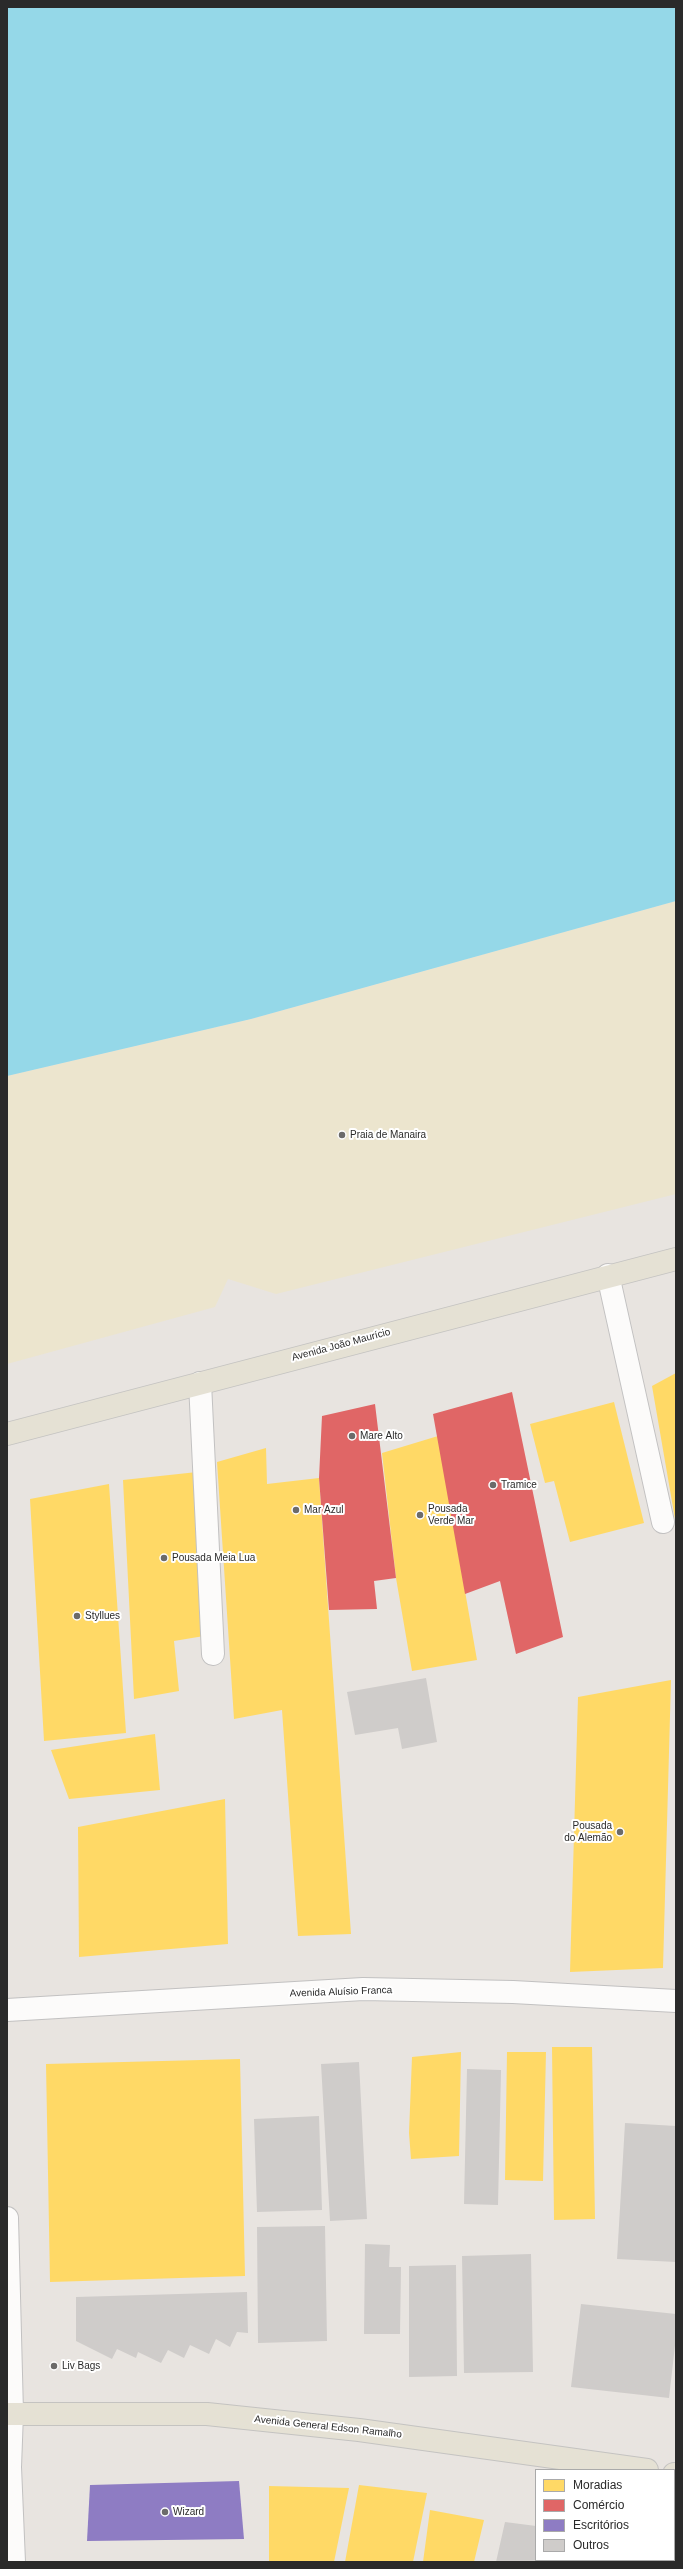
<!DOCTYPE html>
<html>
<head>
<meta charset="utf-8">
<style>
  body { margin:0 }
  #map { position:relative; width:683px; height:2569px; overflow:hidden; background:#e8e4e0; font-family:Arial,sans-serif }
  canvas { display:block }
  .frame { position:absolute; inset:0; border:8px solid #2a2a2a; pointer-events:none }
  .legend { position:absolute; left:535px; top:2469px; width:140px; height:92px; box-sizing:border-box; background:#fff; border:1px solid #aaa; margin:0; padding:5px 7px; list-style:none; font-size:12px; color:#2a2a2a }
  .legend li { display:flex; align-items:center; gap:8px; height:20px }
  .legend b { width:20px; border:1px solid #aaa }
</style>
</head>
<body>
<div id="map">
<canvas width="683" height="2569"></canvas>
<div class="frame"></div>
<ul class="legend">
<li><b style="height:11px;background:#ffd966"></b>Moradias</li>
<li><b style="height:11px;background:#e06666"></b>Comércio</li>
<li><b style="height:11px;background:#8e7cc3"></b>Escritórios</li>
<li><b style="height:11px;background:#cfccca"></b>Outros</li>
</ul>
</div>
<script>
const context = document.querySelector('canvas').getContext('2d');
context.lineJoin = 'round';
function fillPath(path, color) {
  context.fillStyle = color;
  context.fill(path, 'evenodd');
}
function toPath(rows) {
  const path = new Path2D();
  for (const r of rows) {
    path.moveTo(r[0], r[1]);
    for (let i = 2; i < r.length; i += 2) path.lineTo(r[i], r[i + 1]);
  }
  return path;
}
function trace(path, color, width, dash) {
  context.strokeStyle = color;
  context.lineWidth = width;
  context.lineCap = dash ? 'butt' : 'round';
  context.setLineDash(dash || []);
  context.stroke(path);
}
function write(font, color, halo, rows, align = 'center') {
  context.font = font + ' Arial,sans-serif';
  context.lineWidth = 4;
  context.setLineDash([]);
  context.textBaseline = 'middle';
  context.strokeStyle = halo;
  context.fillStyle = color;
  for (const [text, x, y, turn = 0] of rows) {
    context.save();
    context.translate(x, y);
    context.rotate((+turn || 0) * Math.PI / 180);
    context.textAlign = isNaN(turn) ? turn : align;
    if (halo) context.strokeText(text, 0, 0);
    context.fillText(text, 0, 0);
    context.restore();
  }
}
fillPath(toPath([
  [676,901,676,1194,276,1294,228,1279,215,1307,7,1364,7,1076,251,1019]
]), '#ece5ce');
fillPath(toPath([
  [7,7,676,7,676,901,251,1019,7,1076]
]), '#95d8e8');
fillPath(toPath([
  [676,1373,676,1519,675,1519,652,1386],
  [614,1402,644,1523,570,1542,554,1481,545,1483,530,1424],
  [438,1436,477,1660,412,1671,396,1578,382,1453],
  [266,1448,267,1484,319,1478,351,1934,298,1936,282,1710,234,1719,217,1462],
  [197,1472,204,1636,174,1641,179,1691,134,1699,123,1480],
  [109,1484,126,1733,44,1741,30,1499],
  [671,1680,663,1968,570,1972,578,1697],
  [155,1734,160,1790,69,1799,51,1750],
  [225,1799,228,1944,79,1957,78,1827],
  [552,2047,592,2047,595,2219,554,2220],
  [461,2052,459,2156,411,2159,409,2133,412,2057],
  [507,2052,546,2052,543,2181,505,2180],
  [240,2059,245,2276,50,2282,46,2064],
  [359,2485,427,2493,413,2562,345,2562],
  [269,2486,349,2488,334,2562,269,2562],
  [430,2510,484,2520,474,2562,423,2562]
]), '#ffd966');
fillPath(toPath([
  [512,1392,563,1637,516,1654,500,1581,465,1594,433,1414],
  [375,1404,396,1578,374,1581,377,1609,329,1610,319,1478,322,1416]
]), '#e06666');
fillPath(toPath([
  [239,2481,244,2539,87,2541,90,2485]
]), '#8e7cc3');
fillPath(toPath([
  [426,1678,437,1742,402,1749,398,1728,355,1735,347,1692],
  [359,2062,367,2219,330,2221,321,2064],
  [467,2069,501,2070,498,2205,464,2204],
  [319,2116,322,2210,257,2212,254,2119],
  [625,2123,676,2126,676,2262,617,2259],
  [325,2226,327,2341,258,2343,257,2227],
  [365,2244,390,2245,389,2267,401,2267,400,2334,364,2334],
  [531,2254,533,2372,464,2373,462,2256],
  [456,2265,457,2376,409,2377,409,2266],
  [247,2292,248,2333,237,2332,230,2347,216,2339,209,2354,190,2345,184,2358,168,2350,161,2363,138,2352,136,2358,117,2349,112,2359,76,2341,76,2297],
  [581,2304,676,2314,676,2337,669,2398,571,2387],
  [505,2522,536,2526,536,2560,588,2560,588,2562,496,2562],
  [607,2560,658,2560,658,2562,607,2562]
]), '#cfccca');
const minor = toPath([
  [608,1275,663,1522],
  [200,1383,213,1654],
  [7,2010,363,1989,513,1992,676,2001],
  [7,2218,12,2413,10,2467,14,2562]
]);
const major = toPath([
  [7,1434,676,1259],
  [7,2414,207,2414,359,2430,647,2470],
  [674,2474,676,2474]
]);
trace(minor, '#c2c1c1', 24);
trace(major, '#c4c3c1', 24);
trace(minor, '#fcfbfa', 22);
trace(major, '#e5e1d4', 22);
for (const [x, y, r, color] of [
  [342,1135,4,"#6c6b6a"],
  [352,1436,4,"#6c6b6a"],
  [493,1485,4,"#6c6b6a"],
  [296,1510,4,"#6c6b6a"],
  [420,1515,4,"#6c6b6a"],
  [164,1558,4,"#6c6b6a"],
  [77,1616,4,"#6c6b6a"],
  [620,1832,4,"#6c6b6a"],
  [54,2366,4,"#6c6b6a"],
  [165,2512,4,"#6c6b6a"]
]) {
  const dot = new Path2D();
  dot.arc(x, y, r, 0, 2 * Math.PI);
  context.fillStyle = color;
  context.fill(dot);
  trace(dot, '#fff', 1.5);
}
write('10px', '#2a2a2a', '#fff', [
  ["Praia de Manaira",350,1135],
  ["Mare Alto",360,1436],
  ["Tramice",501,1485],
  ["Pousada",428,1509],
  ["Verde Mar",428,1521],
  ["Mar Azul",304,1510],
  ["Pousada Meia Lua",172,1558],
  ["Styllues",85,1616],
  ["Pousada",612,1826,"right"],
  ["do Alemão",612,1838,"right"],
  ["Liv Bags",62,2366],
  ["Wizard",173,2512]
], 'left');
write('10px', '#2a2a2a', '#fff', [
  ["Avenida João Maurício",341,1345,-15],
  ["Avenida Aluísio Franca",341,1992,-2],
  ["Avenida General Edson Ramalho",328,2427,6]
]);
</script>
</body>
</html>
